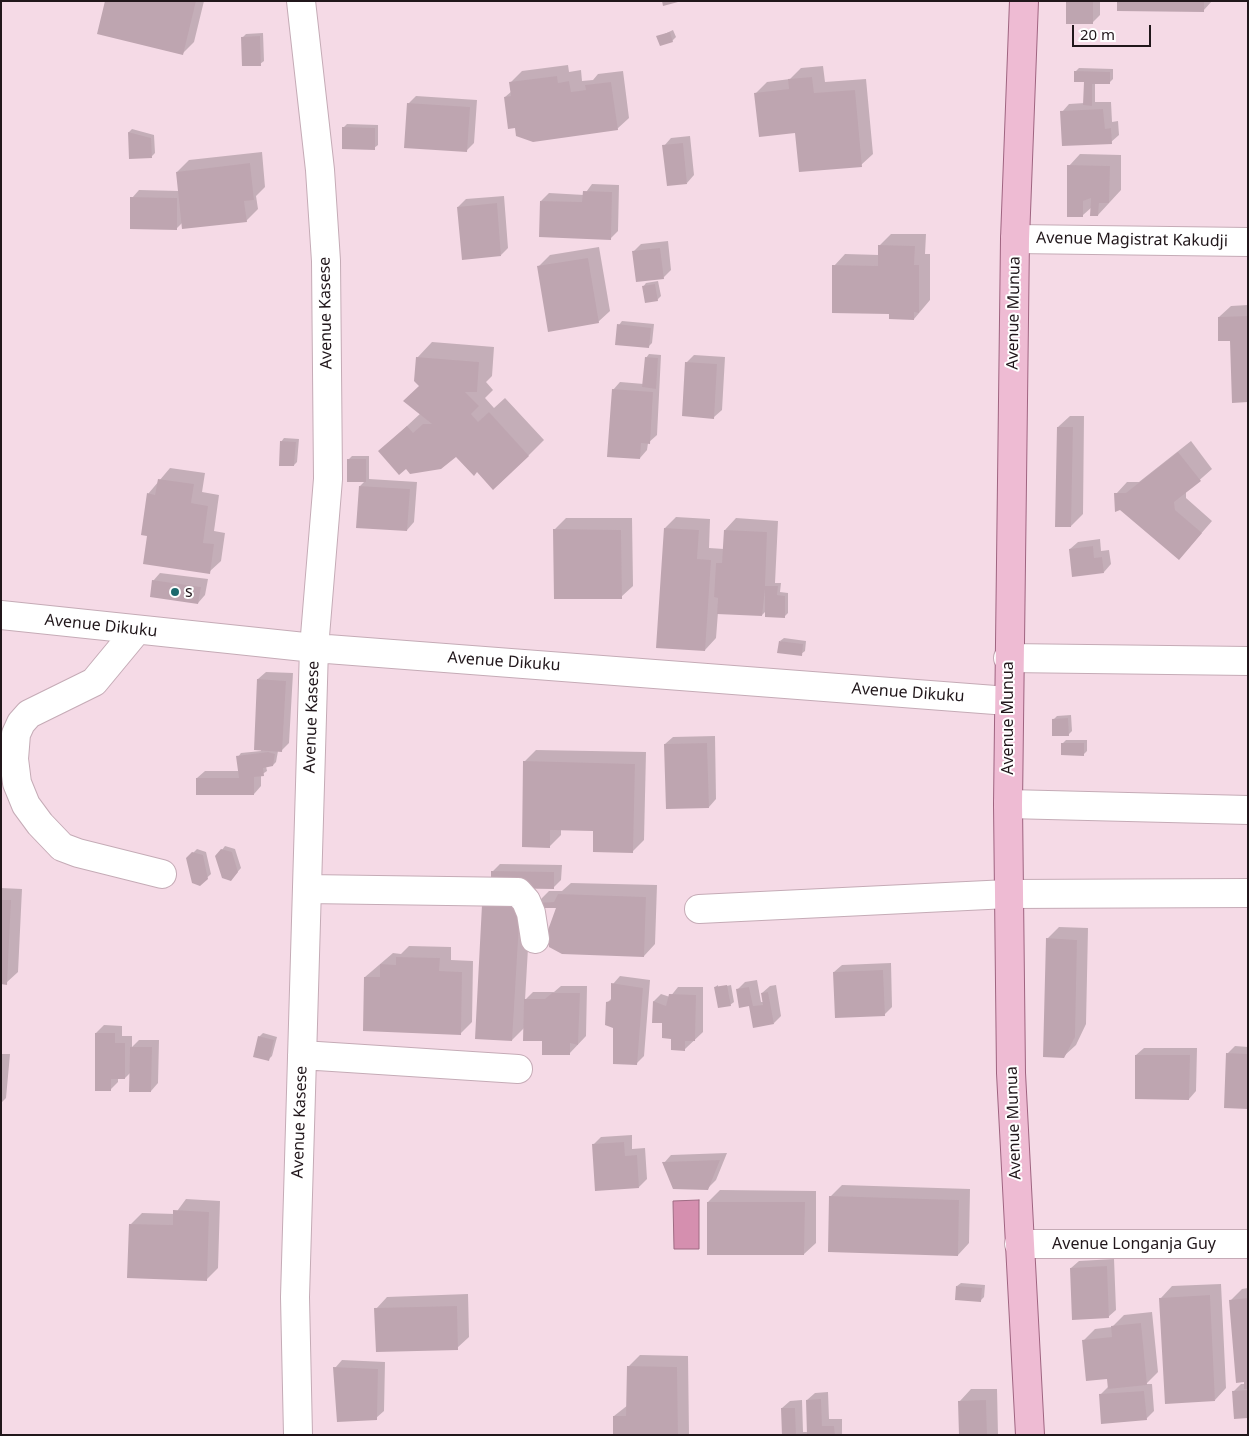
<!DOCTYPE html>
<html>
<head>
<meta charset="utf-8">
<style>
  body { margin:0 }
  #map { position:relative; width:1249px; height:1436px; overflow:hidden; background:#f5dae6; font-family:"Noto Sans",sans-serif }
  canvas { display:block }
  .frame { position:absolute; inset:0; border:2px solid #21171b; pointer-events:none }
  .scale { position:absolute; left:1072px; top:25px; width:79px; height:22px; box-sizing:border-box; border:2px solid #21171b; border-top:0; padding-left:6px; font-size:15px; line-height:18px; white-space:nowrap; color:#21171b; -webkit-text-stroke:4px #fff; paint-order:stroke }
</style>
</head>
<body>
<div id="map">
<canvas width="1249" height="1436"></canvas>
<div class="frame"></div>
<div class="scale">20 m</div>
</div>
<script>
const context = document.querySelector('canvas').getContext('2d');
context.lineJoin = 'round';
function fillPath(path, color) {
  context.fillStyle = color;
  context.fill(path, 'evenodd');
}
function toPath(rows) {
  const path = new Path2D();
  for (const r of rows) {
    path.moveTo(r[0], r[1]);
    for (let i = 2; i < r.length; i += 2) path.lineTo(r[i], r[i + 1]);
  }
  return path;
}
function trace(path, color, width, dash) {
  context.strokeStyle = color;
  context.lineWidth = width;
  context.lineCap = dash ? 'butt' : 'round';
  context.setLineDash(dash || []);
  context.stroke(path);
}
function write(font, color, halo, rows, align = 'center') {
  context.font = font + ' "Noto Sans",sans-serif';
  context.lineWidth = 4;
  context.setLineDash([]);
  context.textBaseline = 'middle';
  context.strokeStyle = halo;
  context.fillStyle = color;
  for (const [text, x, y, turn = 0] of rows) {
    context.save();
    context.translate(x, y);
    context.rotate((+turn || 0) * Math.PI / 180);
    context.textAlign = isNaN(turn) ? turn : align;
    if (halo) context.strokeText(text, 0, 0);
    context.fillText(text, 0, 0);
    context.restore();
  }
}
const water = toPath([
  [699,1200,699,1249,674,1249,673,1201,699,1200]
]);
fillPath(water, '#d58faf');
trace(water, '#9f6b83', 1);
fillPath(toPath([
  [107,1,204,1,194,42,182,54],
  [1067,1,1100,1,1100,15,1093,22],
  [1118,1,1212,1,1203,11],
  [673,30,676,37,672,41,658,37],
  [263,33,264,61,260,64,243,37,246,34],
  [568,65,569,72,581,70,582,81,593,80,598,74,623,71,629,118,617,129,516,126,505,97,512,91,510,83,522,71],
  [823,66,825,82,866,79,873,154,861,165,796,132,756,93,767,82,790,79,801,68],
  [1079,68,1113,69,1113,79,1109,83,1095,82,1095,102,1111,102,1112,122,1118,121,1119,135,1111,142,1062,112,1069,104,1085,103,1085,80,1075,72],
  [416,96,477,100,474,143,467,150,408,104],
  [347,124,378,125,378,145,374,148,343,128],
  [132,129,154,135,155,153,152,156,130,157,129,132],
  [690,136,694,175,687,183,664,146,671,138],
  [262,152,265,187,256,196,258,209,246,221,183,222,176,229,132,198,139,190,179,191,177,172,189,160],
  [1080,154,1121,155,1121,190,1098,215,1092,207,1083,215,1069,166],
  [592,184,619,185,618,231,610,239,541,201,549,193,584,195],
  [504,196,508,248,501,255,458,207,466,199],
  [891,234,926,234,925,254,930,254,930,300,914,319,834,266,845,254,879,255,879,246],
  [668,241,671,270,663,278,633,252,641,244],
  [599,247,610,311,598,322,538,267,550,255],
  [658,281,661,296,657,300,643,287,646,283],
  [1248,305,1248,401,1231,339,1219,317,1231,306],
  [622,321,654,324,652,343,648,347,619,325],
  [432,342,494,347,492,376,486,382,493,390,485,398,494,408,505,398,544,440,528,456,477,471,457,455,406,467,380,451,421,413,417,358],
  [649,354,661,355,657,435,648,443,647,450,640,458,613,390,620,382,644,384,646,358],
  [694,355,725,357,722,410,714,417,686,363],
  [1070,416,1084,416,1083,514,1071,526,1058,427],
  [284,438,299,439,297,462,294,465,281,442],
  [1191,441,1212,469,1186,492,1186,498,1212,521,1179,559,1120,509,1116,494,1127,482,1139,482],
  [352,456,369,456,369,479,417,482,414,522,407,530,360,486,365,481,349,459],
  [170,468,205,473,202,492,219,495,214,531,225,533,221,561,209,572,149,535,148,494],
  [676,517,710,519,709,548,724,549,725,530,736,518,778,521,775,583,781,583,780,592,788,593,788,613,784,617,766,611,762,615,718,612,716,638,705,650,665,528],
  [566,518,632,518,633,586,621,597,554,530],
  [1100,539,1101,551,1109,550,1111,564,1104,572,1070,549,1078,542],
  [160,573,208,579,205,595,198,603,153,581],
  [784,638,806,641,805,651,801,654,780,641],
  [266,672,293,673,289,743,281,751,278,751,276,762,273,765,266,766,267,771,261,775,261,786,254,794,197,778,205,771,239,771,238,757,241,753,261,751,258,679],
  [1071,715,1072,731,1068,735,1054,719,1057,716],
  [715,736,716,799,709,807,665,744,673,737],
  [1066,740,1087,740,1087,751,1083,755,1063,743],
  [536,750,646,752,644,840,632,852,594,830,561,829,561,835,549,847,525,761],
  [225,846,235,849,241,868,234,876,222,850],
  [197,849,206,852,211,874,199,885,188,858],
  [500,864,562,865,561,880,553,888,493,871],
  [571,883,657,885,655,944,644,956,558,907,537,903,549,891,562,891],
  [1,888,22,889,18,972,6,983,1,983],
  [531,896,525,1000,533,992,554,992,561,986,587,986,586,1036,569,1054,525,1027,512,1040,484,906],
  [1059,927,1088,928,1086,1024,1076,1045,1064,1056,1047,939],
  [409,946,451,947,451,960,473,961,472,1022,460,1034,365,977,393,953,401,954],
  [891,963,892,1007,884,1015,834,972,842,965],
  [620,976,650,980,644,1056,636,1064,607,1003,613,997,613,984],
  [757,980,761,1002,763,1002,762,993,770,986,776,985,781,1016,774,1023,750,1005,737,990,745,982],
  [718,985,718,988,731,985,734,1002,730,1005,715,987],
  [678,987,703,987,703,1032,685,1049,672,1037,664,1022,654,1022,654,1001,661,994,670,997],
  [104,1025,122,1026,122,1036,132,1036,132,1047,139,1040,159,1040,158,1083,151,1091,131,1072,125,1078,118,1078,118,1082,110,1090,96,1033],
  [263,1033,277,1037,272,1056,268,1060,259,1037],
  [1235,1046,1248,1047,1248,1108,1227,1054],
  [1144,1048,1197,1048,1196,1091,1189,1099,1136,1055],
  [1,1054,10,1054,6,1098,1,1103],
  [632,1135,632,1149,645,1148,647,1179,639,1187,593,1145,601,1137],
  [727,1153,716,1180,708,1188,664,1163,671,1155],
  [842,1185,970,1189,969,1243,958,1255,830,1197],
  [720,1190,816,1191,816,1243,804,1254,708,1202],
  [186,1199,220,1201,218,1268,207,1279,131,1224,142,1213,175,1214],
  [1114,1259,1116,1310,1108,1317,1071,1268,1079,1261],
  [961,1283,985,1285,984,1297,980,1301,957,1286],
  [1221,1284,1226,1388,1215,1400,1161,1298,1172,1286],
  [1248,1288,1248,1417,1233,1392,1241,1384,1246,1384,1231,1300,1242,1289],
  [468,1294,469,1337,457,1348,376,1309,387,1297],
  [1152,1312,1158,1372,1146,1384,1152,1384,1154,1411,1146,1419,1100,1395,1108,1387,1109,1378,1083,1341,1095,1329,1112,1327,1124,1315],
  [640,1355,688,1356,689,1435,614,1435,614,1416,628,1405,628,1367],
  [342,1360,385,1362,384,1411,376,1418,335,1368],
  [971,1389,997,1389,998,1435,961,1435,960,1401],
  [828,1392,829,1419,842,1419,842,1435,783,1435,782,1408,790,1401,802,1400,803,1432,808,1432,807,1400,815,1393]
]), '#0003');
fillPath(toPath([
  [105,1,196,1,183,55,97,34],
  [662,1,678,1,678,2,663,6],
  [1066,1,1093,1,1093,24,1066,24],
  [1117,1,1204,1,1204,12,1117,11],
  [670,32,673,42,660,46,656,36],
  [260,36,261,66,242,66,241,37],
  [1074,71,1110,72,1110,84,1092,84,1092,106,1083,105,1084,82,1074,82],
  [557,76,558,83,569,81,571,92,586,90,585,85,611,82,618,130,533,142,516,136,515,128,508,129,504,97,511,96,509,82],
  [812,77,814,93,855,90,862,167,799,172,795,133,759,137,754,93,789,89,788,79],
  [407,103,470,107,467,152,404,148],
  [1103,109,1105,129,1111,128,1112,144,1062,146,1060,111],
  [342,127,375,128,375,150,342,149],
  [128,132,151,138,152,158,129,159],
  [683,143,687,184,667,186,662,145],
  [250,163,254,200,244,201,247,222,182,229,176,172],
  [1067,165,1110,166,1109,203,1099,203,1098,216,1090,216,1091,198,1083,201,1083,217,1067,217],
  [583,191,612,192,611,240,539,237,540,201,582,202],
  [130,197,177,198,177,230,130,229],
  [497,203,501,256,462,260,457,207],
  [878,245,915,246,914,265,919,265,919,313,914,312,914,320,889,319,889,314,832,313,832,265,878,266],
  [660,248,664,279,636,282,632,251],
  [588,258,599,323,548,332,537,266],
  [655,284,658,301,645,303,642,286],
  [1248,316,1248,402,1232,403,1230,341,1218,341,1218,317],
  [617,324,651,328,649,348,615,345],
  [416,357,479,362,477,392,465,392,479,406,471,414,478,422,489,412,529,456,493,490,477,472,474,476,456,457,441,469,410,474,406,469,399,475,378,451,407,426,413,433,423,424,432,424,403,401,419,386,414,381],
  [645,357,658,358,656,389,642,387],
  [685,362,717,364,714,419,682,416],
  [612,389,653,392,650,444,641,443,640,459,607,457],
  [1057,427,1073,427,1071,527,1055,527],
  [280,441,296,442,294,466,279,466],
  [1178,452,1201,481,1174,502,1175,510,1202,533,1179,560,1120,510,1115,512,1114,493,1126,493],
  [347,459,366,459,366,482,347,482],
  [158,479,194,484,191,503,208,506,203,543,214,544,210,574,143,564,147,536,141,535,147,493,155,495],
  [359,486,410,489,407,531,356,528],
  [664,528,699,530,697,559,711,560,705,651,656,648],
  [553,529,621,530,622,599,554,599],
  [724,530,767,532,765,586,778,586,777,595,785,596,785,618,765,617,765,589,762,616,717,614,718,598,714,597,716,563,722,563],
  [1093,546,1094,558,1102,557,1104,573,1072,577,1069,549],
  [152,580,201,587,198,604,150,597],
  [779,641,803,644,802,656,777,653],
  [257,679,286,681,282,752,254,750],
  [1068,718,1069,736,1052,736,1052,719],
  [707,743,709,808,666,809,664,744],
  [1061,743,1084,743,1084,756,1061,755],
  [268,752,275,754,273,766,263,768,264,776,254,777,254,795,196,795,196,778,239,778,236,756],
  [523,761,635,764,633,853,593,852,593,831,550,830,550,848,522,847],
  [221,849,232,852,238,872,231,881,222,878,215,856],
  [192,852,203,855,208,879,200,886,192,883,186,858],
  [491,871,554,872,554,889,491,888],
  [558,894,646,897,644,957,562,954,549,947,548,930,556,908,536,908,536,903,554,902],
  [1,900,11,900,7,985,1,984],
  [482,905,520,907,512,1041,475,1039],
  [1046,938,1077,940,1075,1037,1064,1058,1043,1057],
  [396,957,440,958,439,971,462,972,461,1035,363,1031,364,977,380,977,380,964,396,965],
  [883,970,885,1016,835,1018,833,972],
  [611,983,643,988,637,1065,613,1064,613,1028,605,1025,606,1002,611,1001],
  [727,985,731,1006,718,1008,714,987],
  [749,987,753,1006,763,1005,761,993,768,992,774,1024,753,1028,749,1006,739,1008,736,989],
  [552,993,580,993,578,1045,570,1043,570,1055,542,1055,542,1041,523,1041,524,999,545,999],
  [669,994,696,995,695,1041,685,1041,685,1051,671,1050,671,1039,662,1038,662,1023,652,1023,653,1001,666,1006],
  [95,1033,115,1033,115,1043,125,1043,125,1079,111,1079,111,1091,95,1091],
  [258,1036,274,1040,269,1061,253,1057],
  [130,1047,152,1047,151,1092,129,1092],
  [1226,1053,1248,1054,1248,1109,1224,1108],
  [1135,1055,1190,1055,1189,1100,1135,1099],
  [624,1142,625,1156,637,1155,639,1188,595,1191,592,1144],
  [720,1160,708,1190,673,1189,662,1162],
  [829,1196,959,1200,958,1256,828,1252],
  [707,1202,805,1202,804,1255,707,1255],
  [173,1210,209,1212,207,1281,127,1278,129,1224,173,1225],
  [1107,1266,1109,1318,1072,1320,1070,1268],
  [956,1286,982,1288,981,1302,955,1300],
  [1210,1295,1215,1401,1165,1404,1159,1298],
  [1248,1298,1248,1389,1244,1389,1244,1382,1236,1383,1229,1300],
  [457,1306,458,1350,376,1352,374,1308],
  [1141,1323,1147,1385,1108,1389,1107,1379,1086,1381,1082,1340,1112,1337,1111,1326],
  [627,1366,677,1367,678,1435,613,1435,613,1416,626,1416],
  [333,1367,378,1369,377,1420,337,1422],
  [1248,1390,1248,1418,1234,1419,1232,1391],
  [1144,1391,1147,1420,1101,1424,1099,1394],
  [821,1399,822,1426,834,1426,835,1435,807,1435,806,1400],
  [986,1400,987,1435,959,1435,958,1401],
  [781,1408,795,1408,796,1435,782,1435]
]), '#bea5b0');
const minor = toPath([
  [1015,239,1248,242],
  [1,615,314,648,1008,701],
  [137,630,94,682,29,714,21,723,16,734,14,759,17,783,26,805,40,824,62,847,78,853,162,874],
  [1008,658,1248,661],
  [1008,804,1248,810],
  [307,889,518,892,526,901,531,913,535,939],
  [699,909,1008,894,1248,893],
  [302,1055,518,1069],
  [1019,1244,1248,1244],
  [298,1435,295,1297,314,648,328,479,326,261,320,170,301,1]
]);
const major = toPath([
  [1024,1,1015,239,1008,804,1011,1073,1030,1435]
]);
trace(minor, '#c5abb6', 30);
trace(major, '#9f6480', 30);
trace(minor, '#fff', 28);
trace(major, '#eebbd3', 28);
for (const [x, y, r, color] of [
  [175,592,5,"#1b696d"]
]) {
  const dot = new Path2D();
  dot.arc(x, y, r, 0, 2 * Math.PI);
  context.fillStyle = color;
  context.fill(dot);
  trace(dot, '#fff', 2);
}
write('16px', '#21171b', '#fff', [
  ["Avenue Magistrat Kakudji",1132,240,1],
  ["Avenue Kasese",326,313,-91],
  ["Avenue Munua",1014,313,-89],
  ["Avenue Dikuku",101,626,6],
  ["Avenue Dikuku",504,662,4],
  ["Avenue Dikuku",908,693,4],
  ["Avenue Kasese",312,717,-88],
  ["Avenue Munua",1008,718,-90],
  ["Avenue Kasese",300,1122,-88],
  ["Avenue Munua",1014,1123,-92],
  ["Avenue Longanja Guy",1134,1244]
]);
write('16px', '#21171b', '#fff', [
  ["s",185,592]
], 'left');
</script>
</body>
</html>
